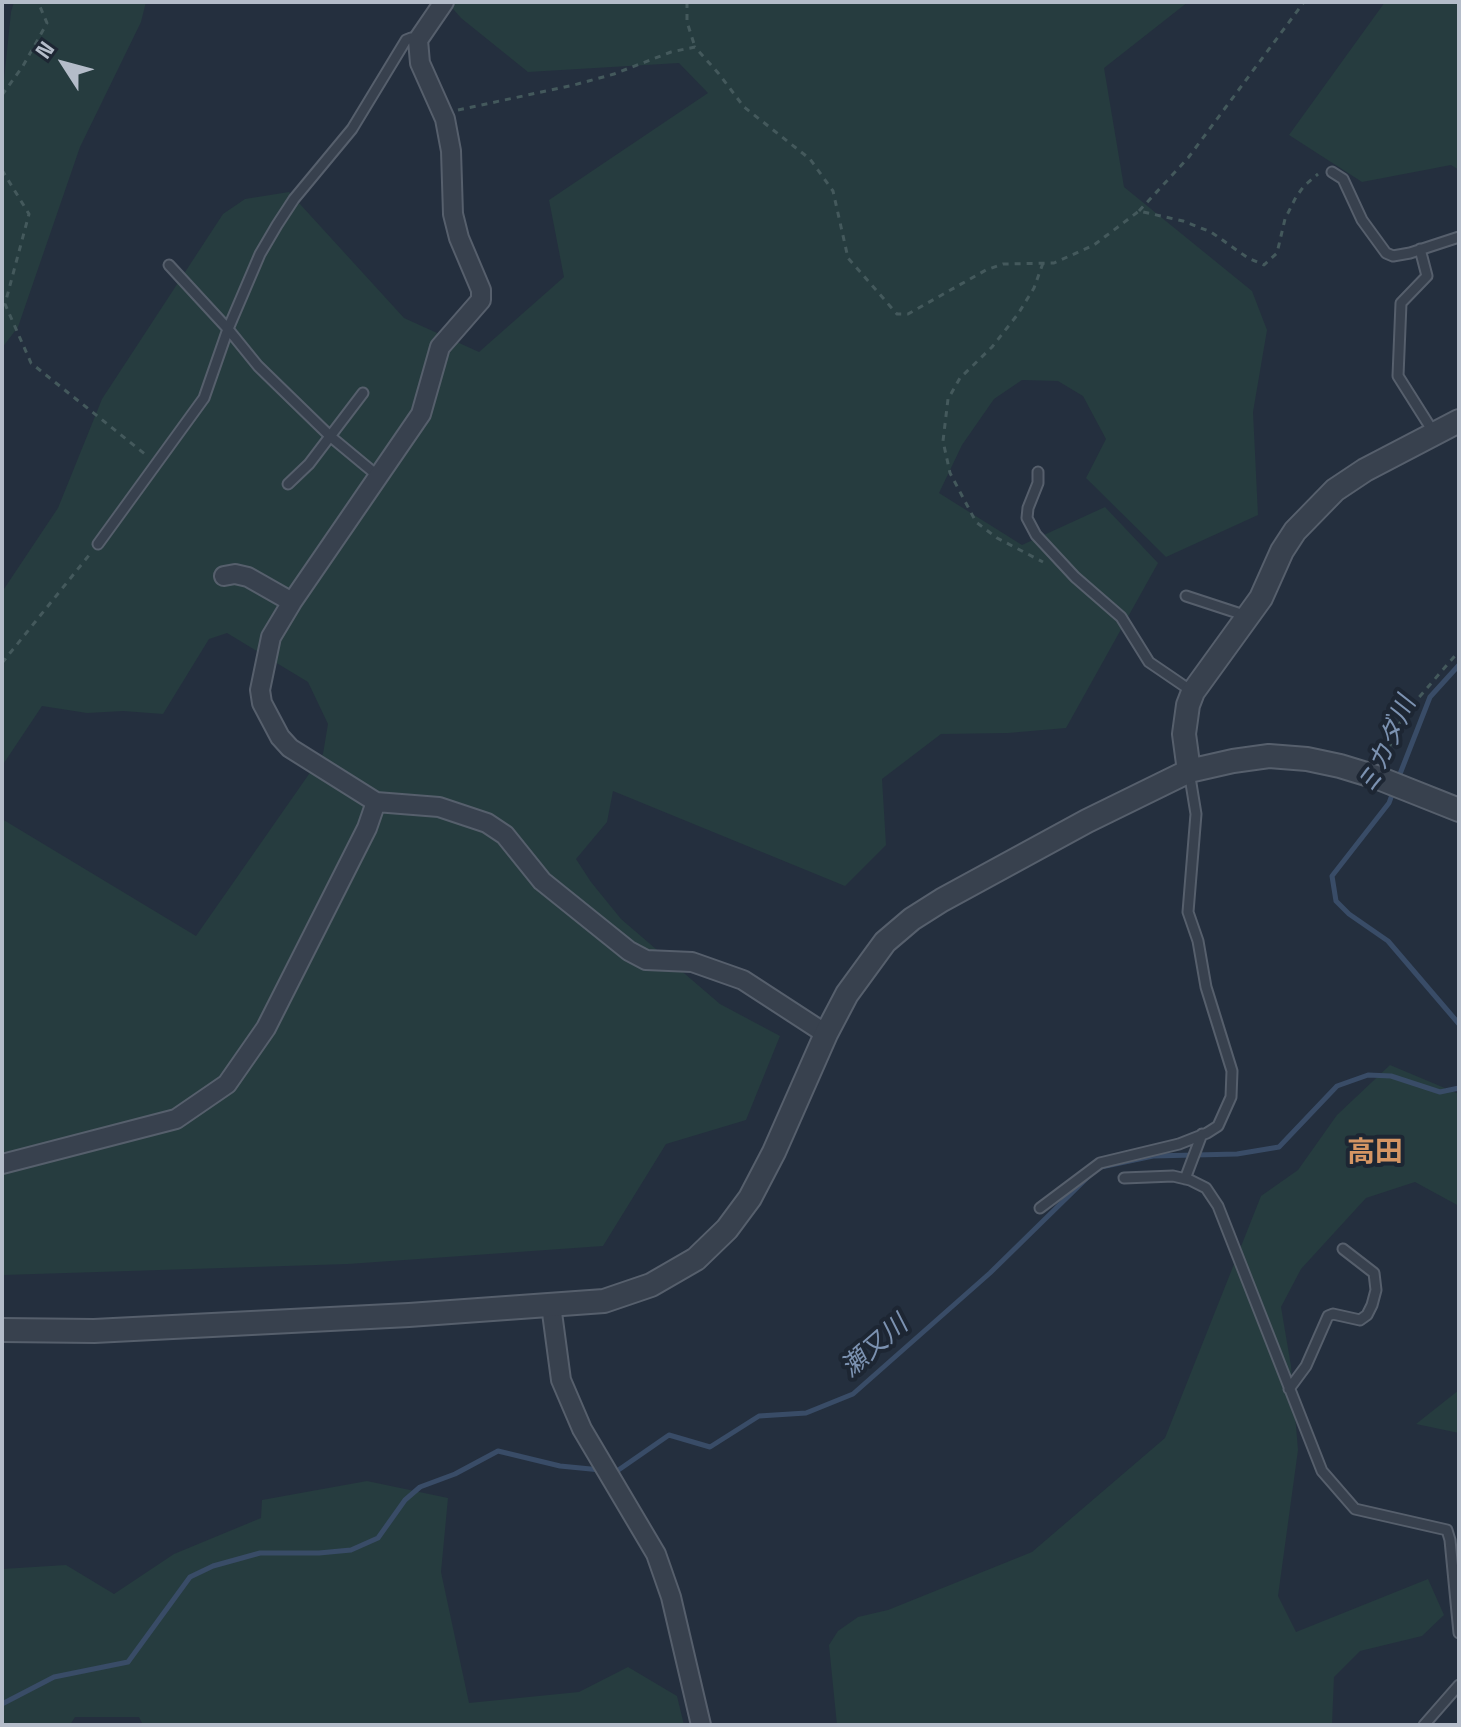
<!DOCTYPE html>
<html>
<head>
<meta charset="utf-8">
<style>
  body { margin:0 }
  #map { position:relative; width:1461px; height:1727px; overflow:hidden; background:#242f3e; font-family:"Space Grotesk",sans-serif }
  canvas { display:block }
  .frame { position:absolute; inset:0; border:4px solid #b4bcc9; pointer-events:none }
  .north { position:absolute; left:24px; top:24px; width:80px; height:80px; -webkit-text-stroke:6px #1d2633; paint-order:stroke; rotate:306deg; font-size:22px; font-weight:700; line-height:32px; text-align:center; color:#b4bcc9 }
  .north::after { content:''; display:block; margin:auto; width:28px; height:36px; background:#b4bcc9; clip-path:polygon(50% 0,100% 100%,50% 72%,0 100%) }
</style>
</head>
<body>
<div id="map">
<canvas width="1461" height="1727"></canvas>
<div class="frame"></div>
<div class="north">N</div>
</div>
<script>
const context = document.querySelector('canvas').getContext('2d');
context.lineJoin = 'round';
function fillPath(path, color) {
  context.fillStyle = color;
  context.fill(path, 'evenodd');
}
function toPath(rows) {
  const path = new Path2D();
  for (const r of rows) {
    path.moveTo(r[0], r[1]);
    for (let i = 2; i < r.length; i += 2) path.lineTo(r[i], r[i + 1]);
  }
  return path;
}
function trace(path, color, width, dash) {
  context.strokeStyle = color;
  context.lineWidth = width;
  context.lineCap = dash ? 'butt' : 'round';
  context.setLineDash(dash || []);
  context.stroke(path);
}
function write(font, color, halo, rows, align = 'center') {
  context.font = font + ' "Space Grotesk","Noto Sans JP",sans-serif';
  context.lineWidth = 8;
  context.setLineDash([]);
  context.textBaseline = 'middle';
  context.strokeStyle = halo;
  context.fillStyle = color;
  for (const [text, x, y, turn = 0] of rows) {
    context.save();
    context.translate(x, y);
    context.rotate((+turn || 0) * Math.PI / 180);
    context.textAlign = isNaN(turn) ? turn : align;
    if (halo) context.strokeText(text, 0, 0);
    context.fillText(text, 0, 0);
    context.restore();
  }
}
fillPath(toPath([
  [14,2,146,2,141,22,80,147,18,327,2,348,2,99,11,12],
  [447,2,1188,2,1104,68,1124,187,1252,291,1267,330,1253,412,1258,515,1166,557,1086,478,1106,439,1083,396,1058,381,1022,380,994,399,962,445,939,493,1022,545,1105,507,1158,563,1066,728,1008,733,941,734,882,779,886,845,845,886,613,791,607,822,576,859,591,882,621,919,720,1004,780,1036,746,1120,666,1144,603,1246,348,1264,4,1275,2,819,196,936,323,754,328,724,308,682,227,633,209,639,163,714,123,711,87,713,42,706,2,766,2,592,58,508,102,399,223,214,245,199,289,192,404,318,479,352,564,277,549,200,708,93,679,63,528,72,461,18],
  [1385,2,1459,2,1459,170,1451,165,1362,182,1289,135],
  [1390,1065,1459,1094,1459,1206,1415,1182,1366,1198,1301,1269,1281,1307,1291,1366,1298,1450,1278,1596,1296,1632,1428,1579,1444,1615,1422,1636,1360,1651,1334,1677,1332,1725,837,1725,829,1645,838,1631,858,1617,888,1610,1032,1552,1165,1438,1261,1196,1298,1170,1337,1115],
  [1459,1390,1459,1433,1416,1424],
  [367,1481,448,1498,441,1572,469,1703,579,1692,628,1667,677,1696,684,1725,143,1725,139,1717,75,1717,70,1725,2,1725,2,1569,66,1565,114,1594,174,1554,261,1518,262,1500]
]), '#263c3f');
trace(toPath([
  [1398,779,1430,697,1459,665],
  [1393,792,1389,803,1332,876,1336,901,1349,914,1388,941,1459,1024],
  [1101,1167,1153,1156,1237,1154,1279,1147,1337,1086,1368,1075,1391,1076,1440,1092,1459,1088],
  [611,1470,617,1471,669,1435,710,1447,759,1416,806,1413,853,1394,990,1273,1090,1175],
  [2,1704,54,1677,128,1662,190,1577,213,1566,260,1553,319,1553,351,1550,378,1538,405,1500,420,1487,455,1474,498,1451,560,1466,601,1470]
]), '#394c67', 5);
const service = toPath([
  [1332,172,1343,179,1362,220,1386,253,1393,256,1410,253,1459,237],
  [1420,249,1427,276,1401,303,1398,376,1434,433],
  [169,265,228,329,258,366,331,437,378,476],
  [1038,472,1038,483,1028,508,1027,518,1036,535,1075,577,1121,617,1149,662,1193,692],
  [288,484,309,464,363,393],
  [98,544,204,398,228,329,260,254,277,225,294,199,352,129,406,40,411,38,418,40],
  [1186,596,1247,616],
  [1124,1178,1173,1176,1190,1180,1206,1188,1218,1206,1322,1471,1355,1509,1447,1530,1450,1540,1459,1633],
  [1185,1179,1202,1134],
  [1040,1208,1100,1163,1179,1144,1207,1133,1218,1126,1231,1097,1232,1071,1206,987,1198,941,1188,912,1196,814,1189,771],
  [1289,1389,1306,1366,1328,1316,1333,1314,1360,1320,1367,1315,1372,1305,1376,1290,1374,1273,1343,1249],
  [1424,1725,1459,1685]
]);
const minor = toPath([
  [444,2,418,40,420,63,445,119,451,151,453,214,459,238,481,290,481,300,440,347,421,414,292,602,271,637,260,690,262,703,280,737,290,748,376,802,439,807,487,823,505,835,542,881,629,951,646,960,692,962,743,980,826,1034],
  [224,576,235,574,248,577,292,602],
  [2,1164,176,1119,227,1084,266,1028,367,828,376,802],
  [551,1305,561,1380,582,1429,656,1554,671,1597,701,1725]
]);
const tertiary = toPath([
  [1189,771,1184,734,1188,705,1193,692,1261,598,1282,551,1295,531,1335,490,1365,470,1459,421],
  [2,1330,94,1331,409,1315,604,1301,651,1285,696,1259,727,1229,750,1198,774,1152,826,1034,847,994,885,942,912,919,942,900,1087,821,1189,771,1233,761,1269,756,1307,759,1340,766,1376,777,1459,810]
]);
trace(service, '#565f6c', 13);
trace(minor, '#565f6c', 22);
trace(tertiary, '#565f6c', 26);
trace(toPath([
  [687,2,687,22,695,47],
  [2,95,23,66,47,23,38,2],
  [458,110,574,85,614,74,671,52,695,47,719,74,744,107,810,159,833,191,848,258,897,314,908,314,986,270,1003,264,1054,263,1094,245,1139,211,1183,221,1211,232,1248,258,1264,265,1277,253,1285,219,1296,197,1304,186,1318,174],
  [2,170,29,214,5,304,31,363,146,455],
  [1139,211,1188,158,1304,2],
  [1043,263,1034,288,1018,314,992,347,960,378,948,399,943,441,950,473,976,522,997,538,1043,562],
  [2,663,90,554],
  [1384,759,1403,716,1459,651]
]), '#44595c', 3, [6, 6]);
trace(service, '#38414e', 9);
trace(minor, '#38414e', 18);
trace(tertiary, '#38414e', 22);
write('italic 26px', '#7c92b1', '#1d2633', [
  ["ミカダ川",1388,746,-66],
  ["瀬又川",875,1347,-41]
]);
write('bold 28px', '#d59563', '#1d2633', [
  ["高田",1375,1153]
]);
</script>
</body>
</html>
